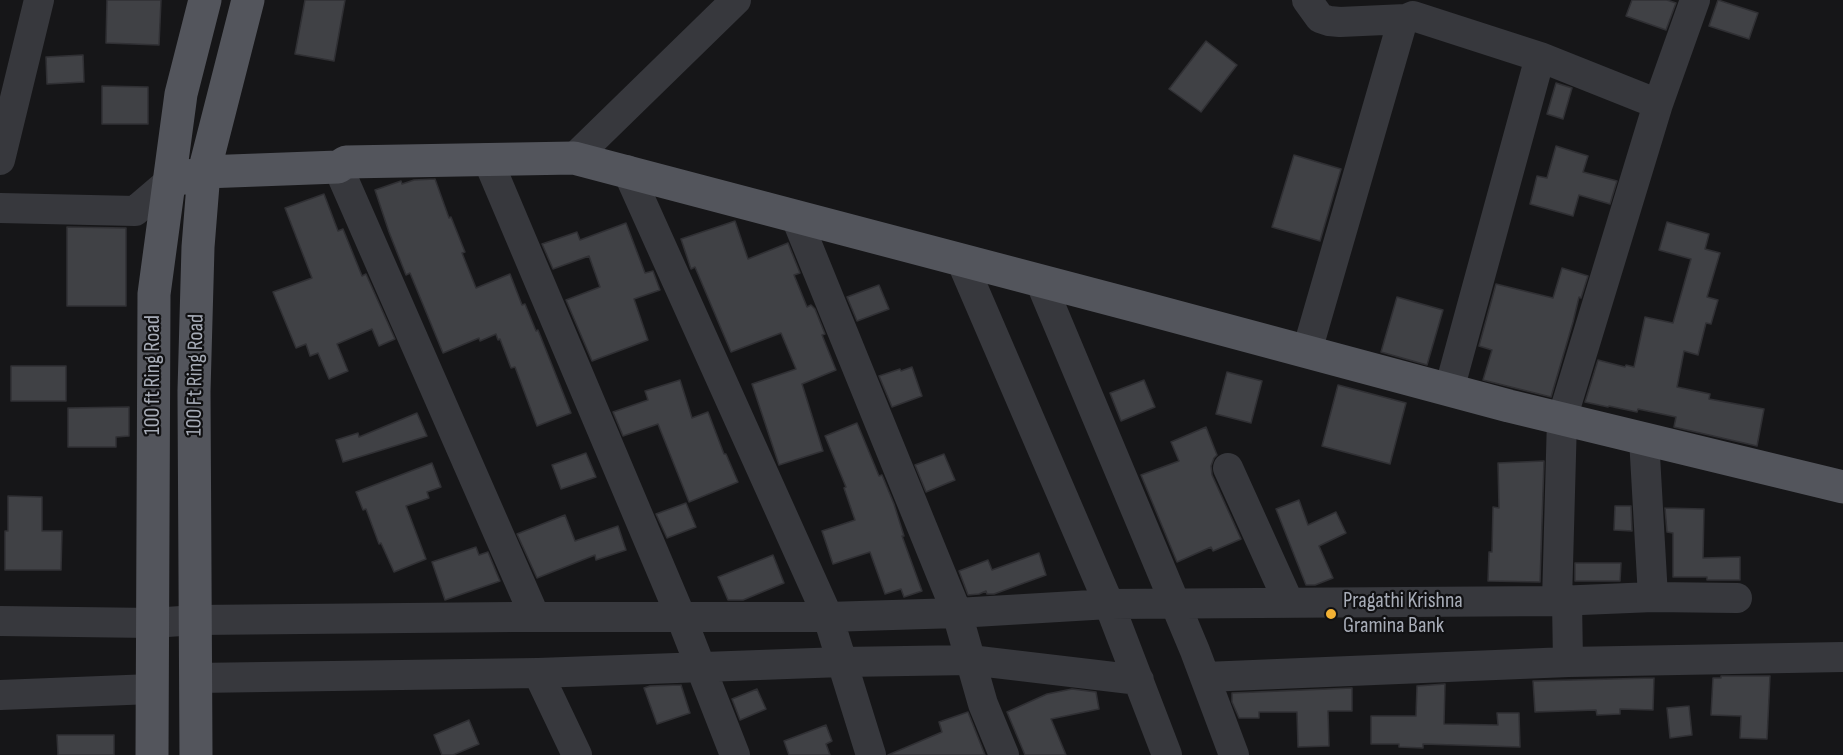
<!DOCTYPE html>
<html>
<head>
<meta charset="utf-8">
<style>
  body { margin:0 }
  canvas { display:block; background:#161618 }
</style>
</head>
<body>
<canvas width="1843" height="755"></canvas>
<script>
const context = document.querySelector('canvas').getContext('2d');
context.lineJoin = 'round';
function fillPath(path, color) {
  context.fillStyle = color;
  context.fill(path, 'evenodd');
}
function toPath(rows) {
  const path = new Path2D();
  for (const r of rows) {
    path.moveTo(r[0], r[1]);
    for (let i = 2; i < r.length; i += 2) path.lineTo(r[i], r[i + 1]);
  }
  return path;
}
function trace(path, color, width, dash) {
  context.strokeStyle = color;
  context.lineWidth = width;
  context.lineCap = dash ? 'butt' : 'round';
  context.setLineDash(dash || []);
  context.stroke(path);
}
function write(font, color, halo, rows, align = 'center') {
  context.font = font + ' "Sofia Sans Condensed",sans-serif';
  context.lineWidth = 4.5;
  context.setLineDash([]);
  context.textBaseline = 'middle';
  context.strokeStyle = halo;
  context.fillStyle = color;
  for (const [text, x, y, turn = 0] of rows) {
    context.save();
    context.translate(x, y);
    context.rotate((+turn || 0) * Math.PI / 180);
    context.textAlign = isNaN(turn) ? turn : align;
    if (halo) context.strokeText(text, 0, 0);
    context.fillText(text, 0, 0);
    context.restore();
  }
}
const building = toPath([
  [107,0,161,0,159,45,106,43,107,0],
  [305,0,345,0,334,61,295,54,305,0],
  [1632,0,1667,0,1676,3,1666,30,1626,16,1632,0],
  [1718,0,1758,13,1749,39,1709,26,1718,0],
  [1206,41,1237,65,1201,112,1169,89,1206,41],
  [83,55,84,82,47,84,46,57,83,55],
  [1556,83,1572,88,1563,119,1547,114,1556,83],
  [102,86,148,87,148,124,102,124,102,86],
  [1556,146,1588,156,1583,172,1617,181,1610,204,1579,195,1573,216,1530,204,1537,176,1547,178,1556,146],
  [1294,155,1341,169,1320,241,1272,227,1294,155],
  [435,179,449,218,451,217,465,252,462,253,476,288,510,274,522,305,525,304,536,331,538,330,571,413,537,426,515,367,511,368,500,339,498,340,496,334,480,341,479,338,443,353,410,273,406,275,389,232,375,190,401,181,402,184,414,180,435,179],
  [324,194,338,231,343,229,362,276,366,274,395,339,379,346,372,329,337,344,348,371,329,379,318,353,310,356,306,344,296,348,273,292,312,278,285,208,324,194],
  [735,221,748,259,788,243,800,273,794,275,807,307,811,305,815,309,825,334,822,335,836,370,802,384,823,451,779,465,752,384,796,369,781,333,731,352,695,267,691,269,681,239,735,221],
  [1667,222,1709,234,1705,249,1720,253,1707,297,1718,300,1711,324,1706,323,1698,355,1684,351,1677,387,1710,394,1709,399,1764,409,1757,446,1674,427,1676,417,1638,409,1637,412,1609,406,1608,407,1585,402,1598,360,1625,367,1626,365,1634,367,1645,317,1673,323,1691,259,1659,250,1667,222],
  [626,223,645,273,653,271,660,290,634,299,648,340,592,361,566,300,600,287,589,256,553,269,542,244,577,232,580,240,626,223],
  [67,227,126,228,126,306,67,306,67,227],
  [1562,268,1588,276,1581,298,1579,297,1573,322,1551,397,1483,380,1492,350,1479,346,1496,284,1553,298,1562,268],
  [879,285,889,309,857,321,847,297,879,285],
  [1397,297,1443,310,1427,365,1381,352,1397,297],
  [11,366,66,366,66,401,11,401,11,366],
  [912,367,922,396,892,407,879,376,900,369,901,371,912,367],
  [1227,372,1262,381,1251,423,1216,414,1227,372],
  [680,380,692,418,708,412,724,454,726,454,738,482,689,502,658,424,623,436,613,412,648,400,645,391,680,380],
  [1144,380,1155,407,1121,421,1110,393,1144,380],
  [1338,385,1406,403,1390,464,1322,446,1338,385],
  [129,407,129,436,116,437,116,447,68,447,68,408,129,407],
  [417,413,427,436,343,462,336,440,358,433,359,437,417,413],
  [857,423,879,476,882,475,894,504,904,536,902,536,922,591,904,597,901,589,885,594,870,552,833,564,822,531,855,520,844,488,846,487,825,436,857,423],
  [1206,427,1217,455,1214,458,1211,466,1212,475,1241,539,1213,551,1211,547,1177,562,1141,475,1179,461,1171,442,1206,427],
  [586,453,596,477,561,489,552,465,586,453],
  [944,454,955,480,926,492,915,465,944,454],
  [1544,461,1540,582,1488,581,1489,552,1492,552,1493,507,1499,508,1498,463,1544,461],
  [432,463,441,487,427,492,429,498,406,506,426,559,394,572,381,543,379,544,366,509,363,510,356,492,432,463],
  [8,496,42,497,42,531,62,531,61,570,5,570,5,531,8,531,8,496],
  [1299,500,1308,525,1336,512,1346,533,1319,546,1333,578,1315,585,1306,585,1276,509,1299,500],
  [686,503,696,527,667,538,656,514,686,503],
  [1615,506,1631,506,1632,531,1614,530,1615,506],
  [1665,508,1704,509,1703,558,1740,557,1740,580,1707,580,1707,577,1673,577,1673,533,1667,532,1665,508],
  [565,515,575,541,618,526,626,550,596,560,595,555,537,578,517,534,565,515],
  [476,547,479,555,488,552,500,581,445,600,432,562,476,547],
  [1039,553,1046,575,994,594,987,594,986,591,979,594,968,595,959,571,988,560,992,570,1039,553],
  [773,555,784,583,743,600,728,600,718,577,773,555],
  [1575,563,1621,563,1620,581,1575,581,1575,563],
  [1721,676,1770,676,1767,739,1740,738,1741,716,1711,715,1713,678,1721,678,1721,676],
  [1654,678,1653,710,1620,709,1620,714,1597,715,1596,710,1535,712,1533,681,1654,678],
  [1445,684,1444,724,1498,725,1497,713,1519,713,1520,747,1423,744,1423,748,1399,747,1399,744,1371,744,1371,716,1416,716,1417,686,1445,684],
  [681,685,690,713,657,724,644,688,650,686,681,685],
  [1352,688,1352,711,1328,711,1329,746,1298,747,1297,712,1259,712,1259,718,1239,718,1232,702,1232,693,1352,688],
  [757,689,766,709,740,720,732,699,757,689],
  [1072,689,1096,692,1099,709,1051,719,1066,755,1025,755,1007,712,1047,694,1072,689],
  [1689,706,1692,735,1670,738,1667,708,1689,706],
  [968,712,985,755,888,755,942,732,939,722,968,712],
  [469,720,479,744,453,755,442,755,434,735,469,720],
  [826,725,832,741,826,744,830,755,789,755,784,741,826,725],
  [57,735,114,735,114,755,58,755,57,735]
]);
fillPath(building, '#404145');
trace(building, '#303034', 1.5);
trace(toPath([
  [1307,0,1320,18,1329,21,1340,22,1406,19],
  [487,158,681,617,735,755],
  [574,158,736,0],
  [0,160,39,0],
  [338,167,535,617],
  [627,170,828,617,871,755],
  [0,208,135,211,169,182],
  [795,215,957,613,983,704,1004,755],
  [961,260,1109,604,1167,755],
  [1040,281,1195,651,1234,755],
  [1307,351,1402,23,1406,19,1413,16,1540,57,1658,104],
  [1449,390,1540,57],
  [1644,438,1653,597],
  [1228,468,1289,603],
  [1557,601,1562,419,1658,104,1695,0],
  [1567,601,1568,662],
  [0,621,152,623,196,620,512,617,828,617,957,613,1109,604,1557,601,1653,597,1737,598],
  [538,673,577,755],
  [1205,677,1568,662,1843,657],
  [196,678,538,673,842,662,970,660,1139,680],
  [0,695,152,689]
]), '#37383d', 30);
trace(toPath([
  [169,182,204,172,338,167,346,162,574,158,1140,307,1509,406,1843,487],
  [152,755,154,294,181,94,205,0],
  [196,755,194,391,198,247,204,172,248,0]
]), '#53555c', 33);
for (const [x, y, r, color] of [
  [1331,614,6,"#f2b134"]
]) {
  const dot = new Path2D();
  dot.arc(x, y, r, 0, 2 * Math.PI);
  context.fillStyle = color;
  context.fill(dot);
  trace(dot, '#111113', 2);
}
write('22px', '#a8adb8', '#111113', [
  ["100 ft Ring Road",153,375,-90],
  ["100 Ft Ring Road",196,375,-89]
]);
write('22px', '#a8adb8', '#111113', [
  ["Pragathi Krishna",1343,601],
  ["Gramina Bank",1343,626]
], 'left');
</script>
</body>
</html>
